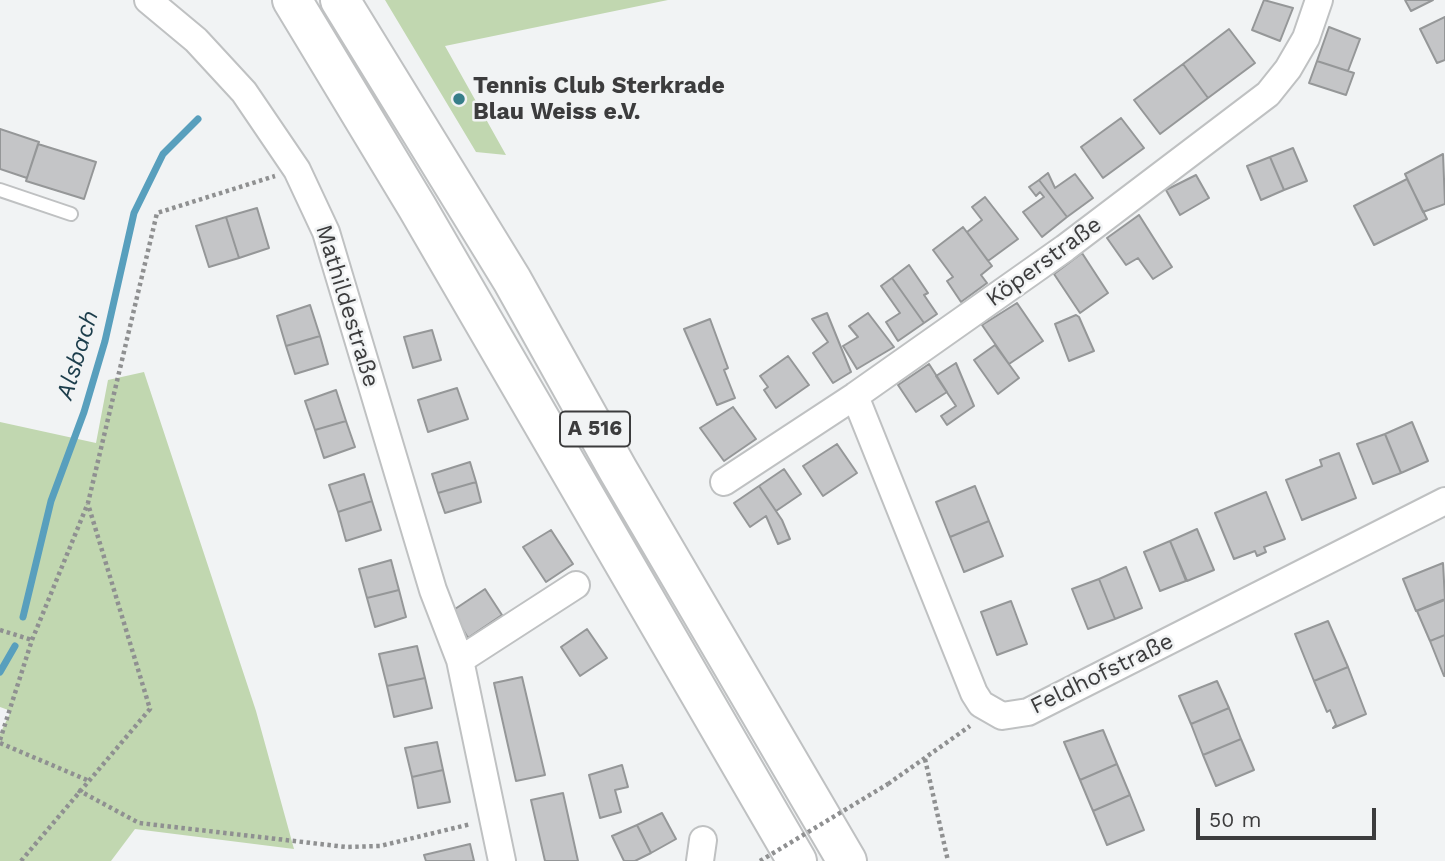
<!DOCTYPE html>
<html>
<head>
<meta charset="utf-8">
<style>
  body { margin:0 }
  #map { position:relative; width:1445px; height:861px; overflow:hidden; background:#f1f3f4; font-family:"Work Sans",sans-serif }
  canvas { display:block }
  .scale { position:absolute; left:1196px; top:808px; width:180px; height:32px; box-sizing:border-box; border:4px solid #3c3c3d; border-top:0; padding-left:9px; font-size:21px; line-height:24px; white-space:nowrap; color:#3c3c3d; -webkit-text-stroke:5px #f1f3f4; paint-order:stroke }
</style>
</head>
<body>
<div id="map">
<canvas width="1445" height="861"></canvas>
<div class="scale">50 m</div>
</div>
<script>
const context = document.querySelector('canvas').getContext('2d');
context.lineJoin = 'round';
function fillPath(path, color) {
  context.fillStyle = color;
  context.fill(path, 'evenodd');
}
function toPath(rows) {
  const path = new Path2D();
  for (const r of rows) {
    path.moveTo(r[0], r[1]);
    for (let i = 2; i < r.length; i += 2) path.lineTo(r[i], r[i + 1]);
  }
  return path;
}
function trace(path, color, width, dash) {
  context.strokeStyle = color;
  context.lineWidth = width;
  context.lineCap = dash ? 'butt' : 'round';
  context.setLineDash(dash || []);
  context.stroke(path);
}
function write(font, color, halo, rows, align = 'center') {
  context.font = font + ' "Work Sans",sans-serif';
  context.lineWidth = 5;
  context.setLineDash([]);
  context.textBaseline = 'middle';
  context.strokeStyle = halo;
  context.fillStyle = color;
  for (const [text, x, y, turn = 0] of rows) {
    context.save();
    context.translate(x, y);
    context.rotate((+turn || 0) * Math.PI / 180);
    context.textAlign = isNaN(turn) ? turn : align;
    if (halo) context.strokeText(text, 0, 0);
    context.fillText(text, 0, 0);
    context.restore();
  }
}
fillPath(toPath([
  [385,0,668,0,445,46,506,155,476,152],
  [144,372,256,711,294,849,135,829,111,861,0,861,0,734,11,711,0,707,0,422,96,443,108,380]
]), '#c1d7b0');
trace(toPath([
  [23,617,51,501,84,412,105,341,134,213,163,154,198,119],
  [0,672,15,646]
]), '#589fbd', 7);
const building = toPath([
  [1264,0,1293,8,1280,41,1252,30,1264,0],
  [1405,0,1433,0,1411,11,1405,0],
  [1445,17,1445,60,1437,63,1420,29,1445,17],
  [1329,27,1360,39,1348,71,1317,61,1329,27],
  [1229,29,1255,63,1208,98,1183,64,1229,29],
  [1317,61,1354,73,1346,95,1309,83,1317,61],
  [1183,64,1208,98,1160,134,1134,100,1183,64],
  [1121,118,1144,148,1103,178,1081,147,1121,118],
  [0,129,39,142,27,178,0,169,0,129],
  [38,144,96,162,84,199,26,181,38,144],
  [1293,148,1307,181,1284,190,1270,157,1293,148],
  [1443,154,1445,204,1423,212,1405,174,1443,154],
  [1270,157,1284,190,1261,200,1247,166,1270,157],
  [1048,173,1055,188,1075,174,1093,198,1067,217,1039,180,1048,173],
  [1196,175,1209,198,1180,215,1166,190,1196,175],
  [1407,179,1427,219,1374,245,1354,206,1407,179],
  [1039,180,1067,217,1042,237,1023,212,1044,197,1040,192,1036,196,1029,187,1039,180],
  [985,197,1018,239,988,261,967,232,982,220,972,207,985,197],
  [257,208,269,248,239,258,226,217,257,208],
  [1139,215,1172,267,1153,279,1138,258,1126,265,1107,238,1139,215],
  [226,217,239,258,209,267,196,226,226,217],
  [963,227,992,266,981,275,987,283,961,302,947,281,953,277,933,250,963,227],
  [1082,253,1108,293,1080,313,1054,274,1082,253],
  [909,265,928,293,924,295,937,314,924,323,892,278,909,265],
  [892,278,924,323,898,341,886,322,900,313,881,286,892,278],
  [1017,303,1043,341,1009,364,982,325,1017,303],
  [310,305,320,336,286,346,277,316,310,305],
  [827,313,851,372,833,383,813,353,828,342,812,319,827,313],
  [868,313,894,347,857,369,843,346,858,337,849,326,868,313],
  [1076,315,1079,317,1094,351,1069,361,1055,324,1076,315],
  [710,319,728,368,724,370,735,398,717,405,684,329,710,319],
  [432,330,441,360,413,368,404,337,432,330],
  [320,336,328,364,295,374,286,346,320,336],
  [995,345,1019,378,998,394,974,360,995,345],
  [788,356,809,385,776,408,764,390,768,387,760,376,788,356],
  [956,363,974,406,947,425,941,416,956,406,936,376,956,363],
  [929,364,947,392,916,412,898,385,929,364],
  [457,388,468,419,428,432,418,400,457,388],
  [336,390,346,421,315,430,305,401,336,390],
  [733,407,756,439,724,461,700,428,733,407],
  [346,421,355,447,324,458,315,430,346,421],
  [1412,422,1428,461,1401,473,1385,434,1412,422],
  [1385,434,1401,473,1373,484,1357,444,1385,434],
  [837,444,857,473,823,496,803,466,837,444],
  [1339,453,1356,498,1302,520,1286,480,1322,466,1320,460,1339,453],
  [470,462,476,482,438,493,432,474,470,462],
  [784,469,801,494,776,511,759,486,784,469],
  [364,474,372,501,338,512,329,485,364,474],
  [476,482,481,502,445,513,438,493,476,482],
  [759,486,782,520,790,539,778,544,766,516,750,527,734,503,759,486],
  [975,486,989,521,950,537,936,502,975,486],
  [1266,492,1285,539,1264,547,1266,552,1257,556,1255,551,1234,559,1215,513,1266,492],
  [372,501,381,530,346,541,338,512,372,501],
  [989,521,1003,556,964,572,950,537,989,521],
  [1197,529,1214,570,1187,581,1170,541,1197,529],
  [551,530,573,564,546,582,523,547,551,530],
  [1170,541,1186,581,1160,591,1144,552,1170,541],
  [391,560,399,590,367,598,359,569,391,560],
  [1443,563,1445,599,1416,611,1403,579,1443,563],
  [1126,567,1142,608,1115,619,1099,579,1126,567],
  [1099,579,1115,619,1088,629,1072,589,1099,579],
  [485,589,502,615,468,638,452,611,485,589],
  [399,590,406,617,375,627,367,598,399,590],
  [1445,600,1445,635,1430,641,1417,611,1445,600],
  [1011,601,1027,644,997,655,981,612,1011,601],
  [1328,621,1348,667,1314,681,1295,634,1328,621],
  [587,629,607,658,580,676,561,647,587,629],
  [1445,635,1445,676,1444,676,1430,641,1445,635],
  [417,646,425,678,387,686,379,654,417,646],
  [1348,667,1366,714,1333,728,1336,725,1330,710,1327,712,1314,681,1348,667],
  [522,677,545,775,516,781,494,683,522,677],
  [425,678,432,708,394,717,387,686,425,678],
  [1217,681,1229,708,1191,724,1179,696,1217,681],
  [1229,708,1241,739,1203,755,1191,724,1229,708],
  [1103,730,1117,764,1080,780,1064,742,1103,730],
  [1241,739,1254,770,1216,786,1203,755,1241,739],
  [437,742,443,770,412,777,405,748,437,742],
  [1117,764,1130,795,1093,811,1080,780,1117,764],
  [622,765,628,787,615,790,621,812,600,818,589,775,622,765],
  [443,770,450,802,418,808,412,777,443,770],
  [563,793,578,861,545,861,531,800,563,793],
  [1130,795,1144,830,1107,845,1093,811,1130,795],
  [662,813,676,839,651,853,637,825,662,813],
  [637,825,651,853,635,861,624,861,612,836,637,825],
  [470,844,474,861,426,861,424,855,470,844]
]);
fillPath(building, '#c4c5c7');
trace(building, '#959798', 2);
const lane = toPath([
  [0,190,71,214]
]);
const street = toPath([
  [148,0,196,40,244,92,297,170,326,232,433,590,460,660,502,861],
  [855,396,974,693,981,704,1002,716,1028,712,1445,501],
  [724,482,855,396,1065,248,1268,94,1288,69,1306,38,1319,0],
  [460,660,576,585],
  [700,861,703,840]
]);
const highway = toPath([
  [292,0,417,207,797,861],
  [340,0,512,280,618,470,847,861]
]);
trace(lane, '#bfc1c2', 16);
trace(street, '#bfc1c2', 30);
trace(highway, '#bfc1c2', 42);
trace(toPath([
  [0,630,32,640],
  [0,740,32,640,88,503,157,213,275,176],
  [0,743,87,780],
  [925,759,948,861],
  [888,784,970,726],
  [78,790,139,823,346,847,380,846,471,824],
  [21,861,150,709,88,504]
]), '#8f9091', 4.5, [3.5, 3.5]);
trace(lane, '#fff', 12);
trace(street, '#fff', 26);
trace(highway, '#fff', 38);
trace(toPath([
  [760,861,888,784]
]), '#8f9091', 4.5, [3.5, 3.5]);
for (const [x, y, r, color] of [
  [459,99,7,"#377e89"]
]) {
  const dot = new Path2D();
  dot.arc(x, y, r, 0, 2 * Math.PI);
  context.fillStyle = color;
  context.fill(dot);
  trace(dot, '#f1f3f4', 2.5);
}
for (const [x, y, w] of [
  [595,429,70]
]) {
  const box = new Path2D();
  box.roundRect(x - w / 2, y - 17.5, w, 35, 5);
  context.fillStyle = '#f1f3f4';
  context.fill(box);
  trace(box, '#3c3c3d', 2);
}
write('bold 21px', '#3c3c3d', null, [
  ["A 516",595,429]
]);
write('bold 23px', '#3c3c3d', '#f1f3f4', [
  ["Tennis Club Sterkrade",473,86],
  ["Blau Weiss e.V.",473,112]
], 'left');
write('23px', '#3c3c3d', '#f1f3f4', [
  ["Köperstraße",1044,262,-36],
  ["Mathildestraße",347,306,73],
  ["Feldhofstraße",1102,674,-26]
]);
write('italic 24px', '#1c3d4b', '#f1f3f4', [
  ["Alsbach",78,355,-73]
]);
</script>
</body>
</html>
